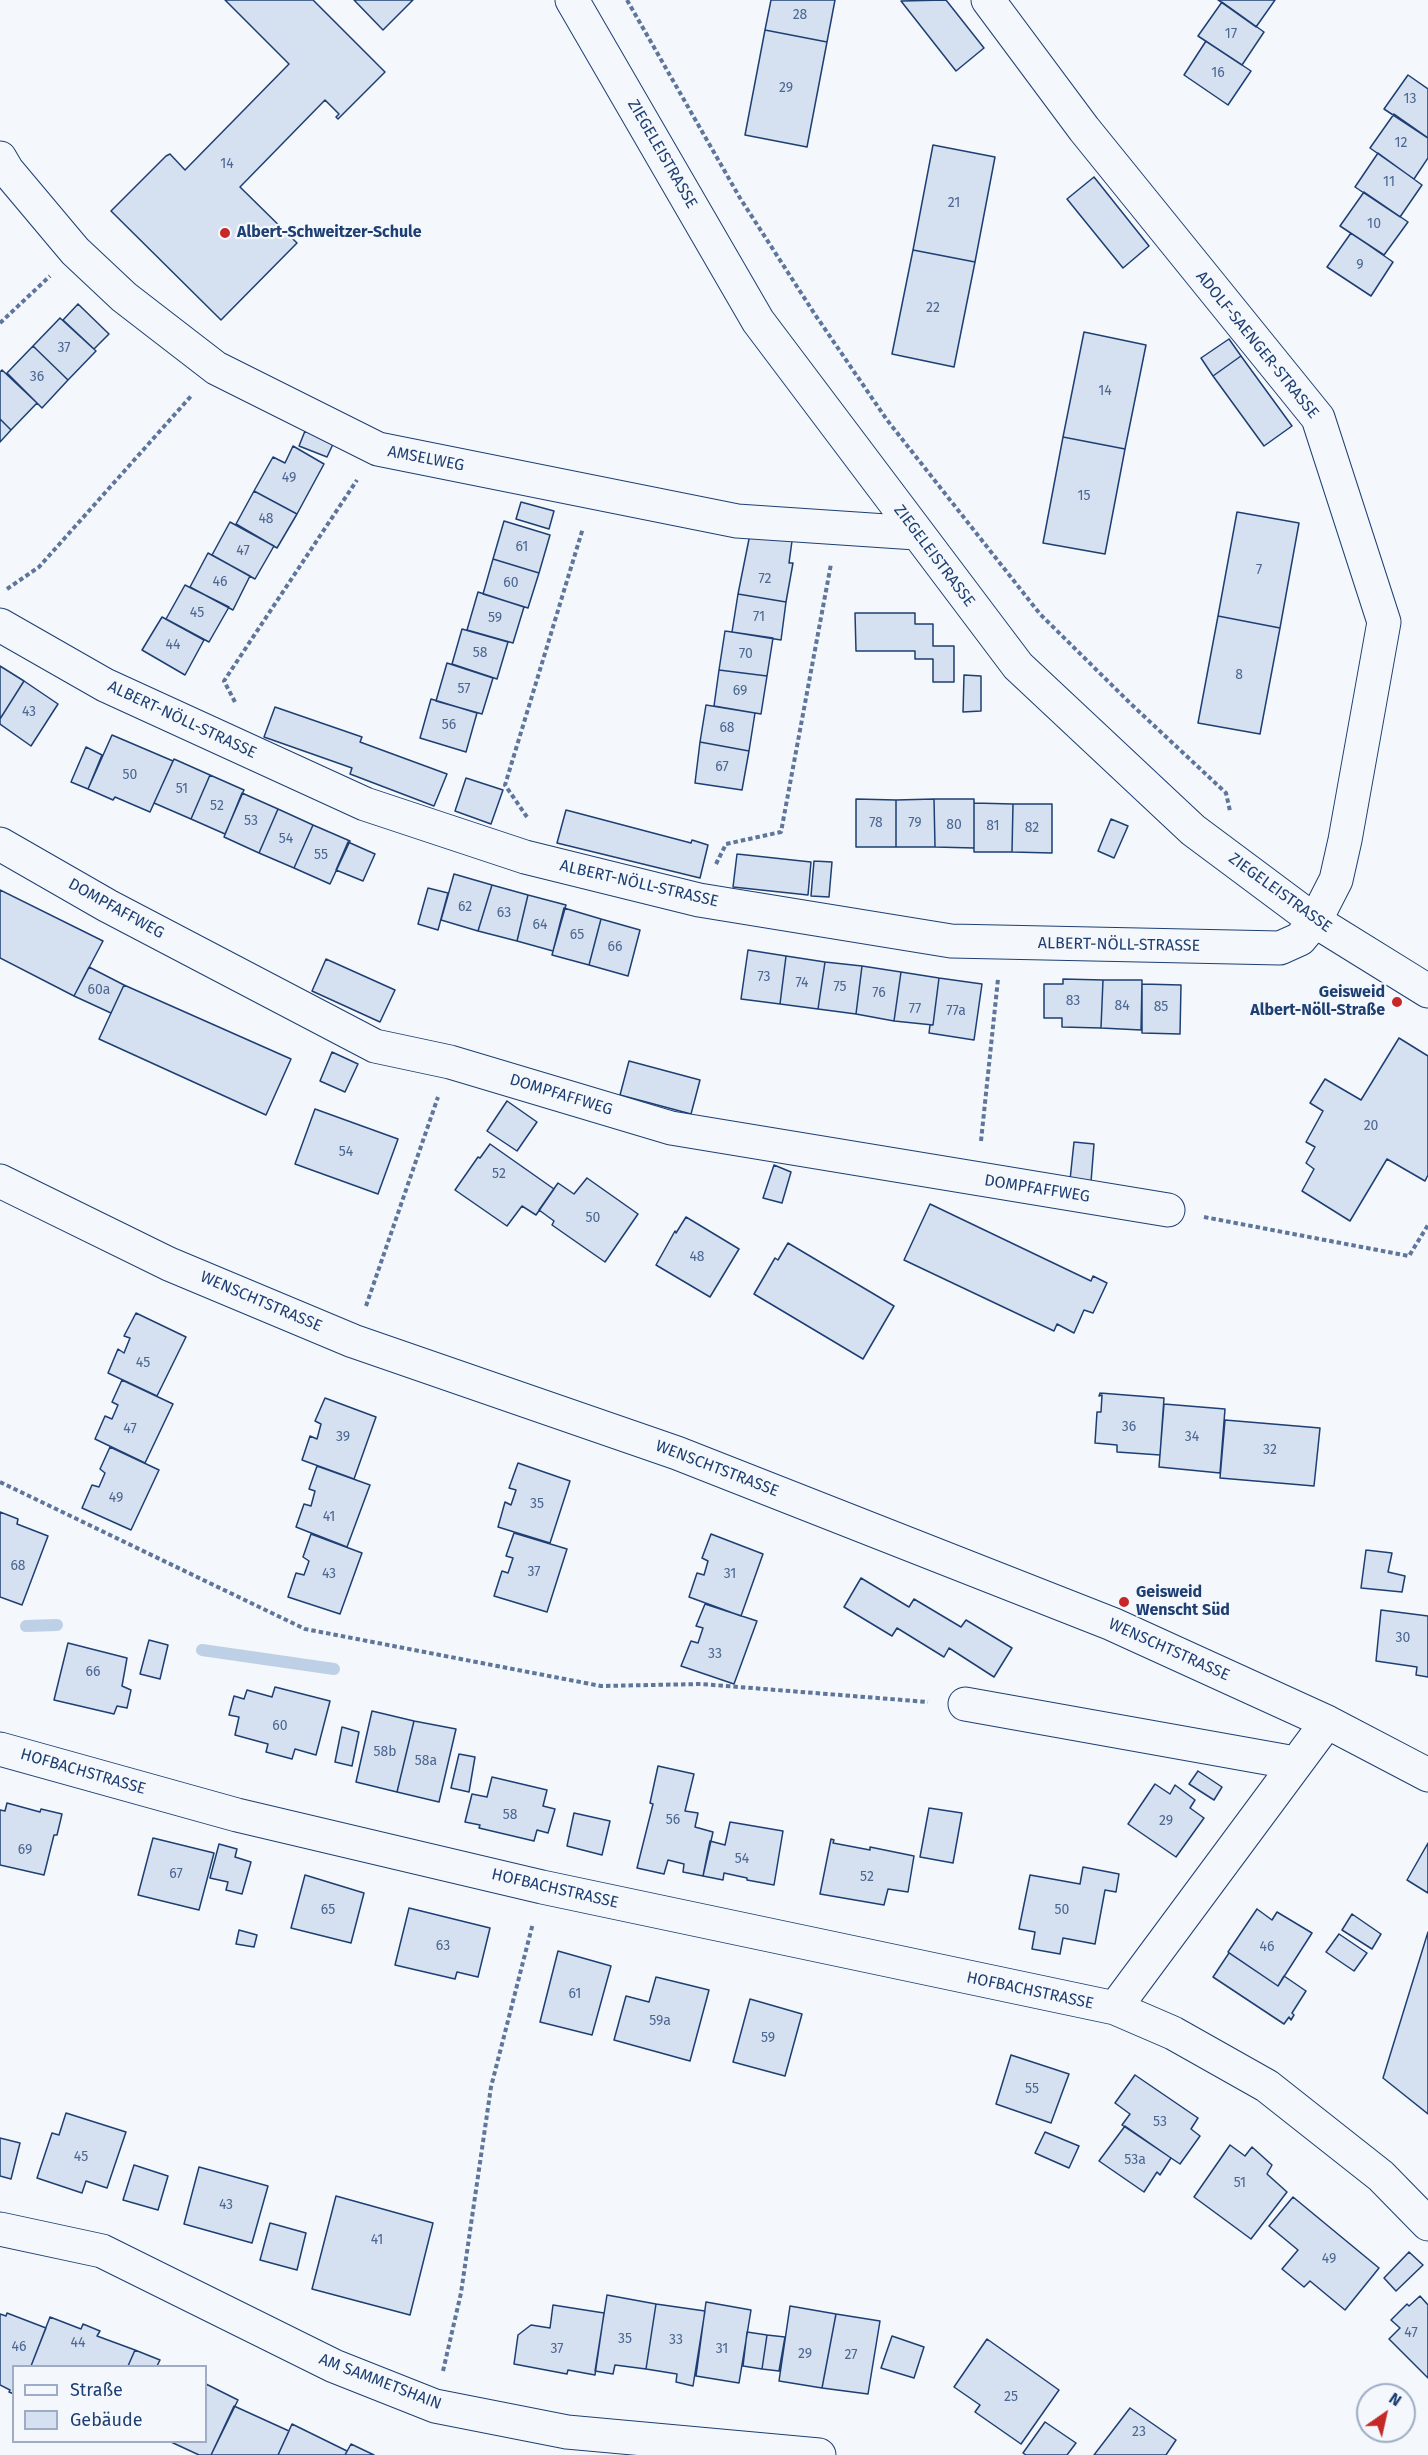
<!DOCTYPE html>
<html>
<head>
<meta charset="utf-8">
<style>
  body { margin:0 }
  #map { position:relative; width:1428px; height:2455px; overflow:hidden; background:#f4f7fb; font-family:"Fira Sans",sans-serif }
  canvas { display:block }
  .legend { position:absolute; left:12px; top:2365px; width:195px; height:78px; box-sizing:border-box; background:#f4f7fb; border:2px solid #9eadc5; margin:0; padding:8px 10px; list-style:none; font-size:18px; color:#1d3f73 }
  .legend li { display:flex; align-items:center; gap:12px; height:30px }
  .legend b { width:30px; border:2px solid #9eadc5 }
  .north { position:absolute; left:1356px; top:2383px; width:60px; height:60px; box-sizing:border-box; background:#f4f7fb; border:2px solid #9eadc5; border-radius:50%; rotate:34deg; font-size:16px; font-weight:700; line-height:24px; text-align:center; color:#1d3f73 }
  .north::after { content:''; display:block; margin:auto; width:21px; height:27px; background:#c62828; clip-path:polygon(50% 0,100% 100%,50% 72%,0 100%) }
</style>
</head>
<body>
<div id="map">
<canvas width="1428" height="2455"></canvas>
<ul class="legend">
<li><b style="height:8px;background:#f4f7fb"></b>Straße</li>
<li><b style="height:16px;background:#d5e0f0"></b>Gebäude</li>
</ul>
<div class="north">N</div>
</div>
<script>
const context = document.querySelector('canvas').getContext('2d');
context.lineJoin = 'round';
function toPath(rows) {
  const path = new Path2D();
  for (const r of rows) {
    path.moveTo(r[0], r[1]);
    for (let i = 2; i < r.length; i += 2) path.lineTo(r[i], r[i + 1]);
  }
  return path;
}
function trace(path, color, width, dash) {
  context.strokeStyle = color;
  context.lineWidth = width;
  context.lineCap = dash ? 'butt' : 'round';
  context.setLineDash(dash || []);
  context.stroke(path);
}
function fillPath(path, color) {
  context.fillStyle = color;
  context.fill(path, 'evenodd');
}
function write(font, color, halo, rows, align = 'center') {
  context.font = font + ' "Fira Sans",sans-serif';
  context.lineWidth = 4.5;
  context.setLineDash([]);
  context.textBaseline = 'middle';
  context.strokeStyle = halo;
  context.fillStyle = color;
  for (const [text, x, y, turn = 0] of rows) {
    context.save();
    context.translate(x, y);
    context.rotate((+turn || 0) * Math.PI / 180);
    context.textAlign = isNaN(turn) ? turn : align;
    if (halo) context.strokeText(text, 0, 0);
    context.fillText(text, 0, 0);
    context.restore();
  }
}
trace(toPath([
  [26,1626,57,1625],
  [202,1650,334,1669]
]), '#bed0e5', 12);
const building = toPath([
  [225,0,313,0,385,72,338,119,336,117,339,114,325,100,240,187,297,243,221,320,111,211,166,156,170,154,185,170,289,64,225,0],
  [354,0,413,0,383,30,354,0],
  [771,0,835,0,827,42,765,30,771,0],
  [946,0,984,48,956,71,901,1,946,0],
  [1218,0,1275,0,1256,27,1218,0],
  [1222,2,1264,32,1242,65,1198,36,1222,2],
  [765,30,827,42,807,147,745,135,765,30],
  [1206,41,1251,71,1228,105,1184,75,1206,41],
  [1408,75,1428,89,1428,138,1384,109,1408,75],
  [1394,114,1428,138,1428,158,1414,179,1370,148,1394,114],
  [933,145,995,157,975,262,913,250,933,145],
  [1378,153,1422,185,1400,217,1355,187,1378,153],
  [1094,177,1149,246,1123,268,1067,199,1094,177],
  [1364,192,1408,222,1384,255,1340,226,1364,192],
  [1351,233,1393,262,1371,296,1327,267,1351,233],
  [913,250,975,262,954,367,892,354,913,250],
  [78,304,109,334,94,349,63,320,78,304],
  [60,318,96,351,68,380,33,346,60,318],
  [1084,332,1146,345,1125,449,1063,437,1084,332],
  [1229,339,1241,356,1213,376,1201,358,1229,339],
  [33,346,68,380,42,408,7,373,33,346],
  [1241,356,1292,426,1264,446,1213,376,1241,356],
  [2,370,37,403,11,430,0,419,0,372,2,370],
  [0,419,11,430,0,442,0,419],
  [305,431,334,442,327,457,299,446,305,431],
  [1063,437,1125,449,1105,554,1043,543,1063,437],
  [293,446,324,464,297,514,254,491,273,457,285,463,293,446],
  [254,491,297,514,277,548,236,524,254,491],
  [521,502,554,511,549,529,516,519,521,502],
  [1237,512,1299,523,1280,628,1218,616,1237,512],
  [504,521,550,535,539,573,493,559,504,521],
  [230,522,274,546,255,579,212,555,230,522],
  [750,534,792,541,789,563,793,563,786,602,738,594,750,534],
  [208,553,250,576,233,610,190,587,208,553],
  [493,559,539,573,528,608,483,594,493,559],
  [185,585,229,607,209,642,166,619,185,585],
  [478,592,524,607,513,643,467,630,478,592],
  [738,594,786,602,781,640,732,632,738,594],
  [855,613,915,613,915,624,933,624,933,646,954,646,954,682,933,682,933,659,915,659,915,651,856,651,855,613],
  [1218,616,1280,628,1260,734,1198,723,1218,616],
  [162,617,204,640,185,675,142,650,162,617],
  [462,629,508,642,497,679,452,664,462,629],
  [725,631,773,638,767,676,719,670,725,631],
  [447,663,493,678,482,714,436,701,447,663],
  [0,666,24,681,0,719,0,666],
  [719,670,767,676,761,714,714,706,719,670],
  [964,675,981,676,981,711,963,712,964,675],
  [24,681,58,704,31,746,0,724,0,719,24,681],
  [431,699,477,713,466,752,420,738,431,699],
  [706,705,755,713,749,751,700,742,706,705],
  [275,707,362,737,360,742,447,774,434,806,350,774,352,768,264,737,275,707],
  [112,735,173,761,150,812,115,797,113,800,88,789,112,735],
  [700,742,749,751,742,790,695,783,700,742],
  [86,747,102,755,88,789,71,782,86,747],
  [174,759,210,775,191,819,154,803,174,759],
  [210,775,244,790,225,834,191,819,210,775],
  [466,778,503,790,491,824,455,811,466,778],
  [242,793,278,809,259,853,224,837,242,793],
  [856,799,896,800,896,847,856,847,856,799],
  [934,799,935,847,896,847,896,800,934,799],
  [934,799,974,799,974,848,935,847,934,799],
  [974,803,1013,804,1012,852,974,852,974,803],
  [1013,804,1052,804,1052,853,1012,852,1013,804],
  [278,809,313,825,294,868,259,853,278,809],
  [566,810,691,843,692,840,708,845,700,878,557,843,566,810],
  [1111,819,1128,826,1114,858,1098,851,1111,819],
  [313,825,350,841,330,884,294,868,313,825],
  [348,842,375,854,363,881,336,870,348,842],
  [737,854,811,862,808,895,733,887,737,854],
  [814,861,832,862,829,897,811,896,814,861],
  [454,874,492,885,478,931,441,920,454,874],
  [492,885,528,895,517,941,478,931,492,885],
  [428,888,448,893,438,930,418,924,428,888],
  [0,890,103,941,74,996,0,958,0,890],
  [528,895,566,905,553,951,517,941,528,895],
  [564,908,601,919,589,965,552,955,564,908],
  [601,919,640,930,628,976,589,965,601,919],
  [748,950,786,956,780,1004,741,999,748,950],
  [786,956,825,962,818,1009,780,1004,786,956],
  [326,959,395,990,380,1022,312,991,326,959],
  [825,962,862,966,856,1014,818,1009,825,962],
  [862,966,901,972,894,1021,856,1014,862,966],
  [89,967,124,985,111,1013,74,996,89,967],
  [901,972,939,978,933,1025,894,1021,901,972],
  [939,978,982,984,974,1040,929,1033,930,1025,933,1025,939,978],
  [1063,979,1103,980,1101,1028,1062,1027,1062,1018,1044,1018,1044,984,1063,984,1063,979],
  [1103,980,1142,980,1141,1030,1101,1028,1103,980],
  [1142,984,1181,985,1180,1034,1142,1033,1142,984],
  [124,985,291,1059,266,1115,99,1039,124,985],
  [1399,1038,1428,1056,1428,1175,1425,1181,1387,1159,1350,1221,1302,1191,1314,1169,1306,1163,1315,1147,1306,1142,1323,1111,1310,1103,1325,1079,1361,1100,1399,1038],
  [332,1052,358,1064,345,1092,320,1081,332,1052],
  [629,1061,700,1080,691,1114,620,1095,629,1061],
  [507,1101,537,1122,517,1151,487,1131,507,1101],
  [315,1109,398,1139,378,1194,295,1164,315,1109],
  [1074,1142,1094,1144,1091,1182,1070,1180,1074,1142],
  [490,1144,554,1189,536,1215,522,1206,507,1226,455,1190,478,1157,480,1158,490,1144],
  [774,1165,791,1172,782,1203,763,1198,774,1165],
  [587,1178,638,1214,605,1262,552,1225,554,1221,539,1210,558,1183,574,1194,587,1178],
  [930,1204,1091,1281,1093,1276,1107,1283,1093,1313,1084,1310,1074,1333,1057,1324,1054,1331,904,1260,930,1204],
  [686,1217,739,1249,710,1297,656,1265,675,1231,676,1233,686,1217],
  [788,1243,894,1306,863,1359,754,1294,775,1258,778,1260,788,1243],
  [136,1313,186,1337,157,1396,108,1373,118,1349,124,1353,130,1338,124,1336,136,1313],
  [122,1380,173,1404,145,1463,95,1439,105,1416,112,1419,118,1405,112,1402,122,1380],
  [1100,1393,1164,1398,1160,1455,1117,1452,1117,1445,1095,1443,1097,1412,1101,1412,1102,1395,1099,1396,1100,1393],
  [325,1398,376,1417,354,1479,302,1460,310,1436,317,1439,321,1424,315,1421,325,1398],
  [1164,1404,1225,1409,1220,1473,1159,1467,1164,1404],
  [1225,1420,1320,1428,1314,1486,1220,1478,1225,1420],
  [110,1447,159,1470,131,1530,82,1508,92,1485,99,1487,105,1473,100,1469,110,1447],
  [518,1463,570,1481,550,1543,498,1527,505,1502,511,1505,516,1490,509,1488,518,1463],
  [317,1466,370,1485,347,1547,296,1527,304,1504,311,1506,315,1491,309,1489,317,1466],
  [0,1512,18,1519,17,1524,48,1536,22,1605,0,1597,0,1512],
  [514,1533,567,1549,547,1612,494,1596,502,1571,508,1573,513,1558,506,1556,514,1533],
  [311,1534,362,1553,340,1614,288,1597,296,1573,304,1575,309,1561,303,1557,311,1534],
  [711,1534,763,1554,741,1616,689,1597,697,1573,704,1575,708,1561,702,1558,711,1534],
  [1366,1550,1392,1553,1388,1572,1405,1576,1402,1592,1361,1588,1366,1550],
  [861,1578,909,1607,914,1599,961,1627,966,1620,1012,1648,994,1677,949,1648,944,1657,897,1628,892,1636,844,1607,861,1578],
  [705,1604,757,1621,734,1684,681,1666,691,1641,698,1643,703,1628,696,1626,705,1604],
  [1381,1610,1428,1616,1428,1677,1416,1675,1417,1667,1376,1661,1381,1610],
  [149,1640,168,1645,160,1679,140,1674,149,1640],
  [68,1643,127,1658,122,1686,131,1690,127,1708,117,1706,114,1714,54,1700,68,1643],
  [275,1687,330,1701,316,1755,295,1749,292,1759,266,1752,268,1744,235,1735,239,1717,229,1715,234,1696,244,1699,247,1690,272,1697,275,1687],
  [372,1711,414,1721,397,1792,356,1782,372,1711],
  [414,1721,456,1729,439,1802,397,1792,414,1721],
  [342,1727,359,1732,352,1766,335,1762,342,1727],
  [459,1754,475,1757,469,1792,451,1788,459,1754],
  [658,1766,694,1774,685,1811,698,1813,695,1827,713,1832,703,1876,683,1872,684,1864,668,1860,664,1874,637,1868,653,1804,650,1803,658,1766],
  [1198,1771,1222,1787,1214,1800,1189,1784,1198,1771],
  [492,1777,547,1790,543,1806,555,1809,548,1833,537,1830,534,1841,479,1828,480,1825,465,1822,472,1794,487,1797,492,1777],
  [1155,1784,1170,1794,1175,1785,1195,1800,1190,1808,1204,1818,1176,1857,1128,1824,1155,1784],
  [7,1803,40,1812,41,1809,62,1814,57,1835,54,1835,44,1875,0,1865,0,1810,5,1811,7,1803],
  [929,1808,962,1813,953,1863,920,1857,929,1808],
  [574,1813,610,1821,602,1855,567,1846,574,1813],
  [730,1822,783,1831,774,1885,747,1880,747,1878,724,1873,723,1880,703,1876,710,1841,725,1845,730,1822],
  [153,1838,214,1853,199,1910,138,1895,153,1838],
  [831,1839,834,1840,833,1843,870,1850,870,1847,914,1856,908,1892,888,1889,884,1905,820,1894,831,1839],
  [1428,1843,1428,1893,1407,1880,1428,1843],
  [219,1844,237,1849,235,1857,251,1862,242,1894,226,1890,228,1882,210,1878,219,1844],
  [1083,1867,1119,1874,1116,1892,1105,1890,1095,1944,1063,1938,1060,1954,1032,1949,1035,1932,1019,1929,1030,1875,1080,1884,1083,1867],
  [305,1875,364,1893,351,1943,291,1928,305,1875],
  [409,1908,490,1928,478,1977,457,1972,455,1979,395,1965,409,1908],
  [1257,1909,1272,1920,1277,1912,1312,1933,1278,1986,1228,1952,1257,1909],
  [1352,1914,1381,1934,1372,1949,1342,1930,1352,1914],
  [239,1930,257,1935,254,1947,236,1944,239,1930],
  [1428,1932,1428,2114,1383,2078,1428,1932],
  [1339,1934,1367,1953,1354,1971,1326,1952,1339,1934],
  [558,1951,611,1966,592,2035,540,2022,558,1951],
  [1229,1953,1278,1986,1284,1976,1306,1991,1292,2013,1294,2015,1291,2020,1289,2017,1284,2024,1213,1977,1229,1953],
  [656,1977,709,1990,690,2061,614,2040,626,1996,649,2002,656,1977],
  [750,1999,802,2014,785,2076,733,2062,750,1999],
  [1011,2055,1069,2074,1051,2123,996,2104,1011,2055],
  [1135,2075,1198,2118,1191,2129,1200,2136,1180,2164,1122,2125,1130,2114,1115,2103,1135,2075],
  [66,2113,126,2132,107,2188,86,2181,82,2193,37,2178,52,2133,59,2135,66,2113],
  [1125,2126,1171,2158,1160,2175,1157,2172,1144,2192,1099,2161,1125,2126],
  [1045,2132,1079,2146,1069,2168,1035,2153,1045,2132],
  [0,2138,20,2143,11,2179,0,2176,0,2138],
  [1230,2145,1245,2156,1252,2147,1272,2165,1267,2174,1287,2192,1251,2239,1194,2197,1230,2145],
  [134,2165,168,2176,158,2210,123,2200,134,2165],
  [199,2167,268,2186,252,2243,184,2224,199,2167],
  [336,2196,433,2223,410,2315,312,2289,336,2196],
  [1293,2197,1379,2268,1345,2310,1310,2281,1304,2287,1282,2269,1298,2250,1269,2226,1293,2197],
  [270,2223,306,2233,297,2270,260,2260,270,2223],
  [1409,2252,1423,2265,1396,2291,1384,2278,1409,2252],
  [607,2295,656,2304,646,2369,615,2365,613,2374,595,2371,607,2295],
  [1420,2296,1428,2305,1428,2378,1389,2339,1400,2328,1391,2320,1407,2304,1409,2306,1420,2296],
  [706,2302,751,2310,739,2383,696,2376,706,2302],
  [656,2304,705,2311,693,2386,676,2382,677,2374,646,2369,656,2304],
  [553,2305,604,2313,595,2375,568,2370,567,2374,514,2364,518,2335,531,2325,550,2328,553,2305],
  [790,2306,836,2314,822,2388,779,2381,790,2306],
  [7,2313,46,2328,31,2366,14,2366,14,2394,9,2392,10,2390,0,2385,0,2314,6,2316,7,2313],
  [836,2314,880,2321,868,2394,822,2388,836,2314],
  [50,2317,81,2329,83,2324,100,2331,97,2336,135,2350,128,2366,31,2366,50,2317],
  [747,2332,767,2335,762,2369,743,2366,747,2332],
  [767,2335,785,2337,779,2371,762,2369,767,2335],
  [892,2336,924,2347,914,2378,881,2368,892,2336],
  [987,2339,1059,2390,1021,2444,975,2412,980,2405,954,2387,987,2339],
  [135,2350,160,2360,157,2366,128,2366,135,2350],
  [206,2384,238,2400,211,2455,199,2455,171,2442,206,2442,206,2384],
  [234,2406,289,2431,278,2455,211,2455,234,2406],
  [1130,2408,1176,2440,1166,2455,1094,2455,1130,2408],
  [1045,2422,1076,2443,1067,2455,1026,2455,1023,2453,1045,2422],
  [292,2424,347,2451,345,2455,278,2455,292,2424],
  [351,2444,374,2455,345,2455,351,2444]
]);
fillPath(building, '#d5e0f0');
trace(building, '#1d3f73', 1.5);
const minor = toPath([
  [572,0,758,321,1018,666,1193,830,1315,921,1428,991],
  [0,158,7,170,75,251,124,297,216,368,378,449,737,521,916,533],
  [0,625,105,685,365,804,525,857,699,900,951,941,1280,948,1300,939,1315,921,1336,880,1345,840,1384,622,1318,418,1084,129,988,0],
  [0,844,108,906,375,1046,450,1062,671,1128,1168,1210],
  [0,1181,169,1264,353,1341,677,1453,1112,1624,1327,1722,1428,1775],
  [965,1704,1295,1763],
  [0,1749,237,1815,542,1887,1115,2008,1173,2033,1267,2086,1381,2176,1428,2224],
  [1115,2008,1327,1722],
  [0,2229,102,2251,334,2366,435,2406,567,2432,819,2455]
]);
trace(minor, '#1d3f73', 35);
trace(toPath([
  [627,0,740,198,814,313,887,420,1040,614,1131,704,1226,793,1230,811],
  [0,323,50,276],
  [7,589,39,567,192,395],
  [235,702,224,681,357,480],
  [527,817,505,785,583,528],
  [716,864,726,844,781,832,831,564],
  [981,1141,998,979],
  [1204,1217,1409,1256,1428,1225],
  [366,1306,438,1097],
  [0,1482,305,1629,601,1686,701,1684,928,1702],
  [443,2371,461,2293,491,2087,533,1923]
]), '#5e769c', 4, [4.5, 3]);
trace(minor, '#f4f7fb', 33);
for (const [x, y, r, color] of [
  [225,233,6,"#c62828"],
  [1397,1002,6,"#c62828"],
  [1124,1602,6,"#c62828"]
]) {
  const dot = new Path2D();
  dot.arc(x, y, r, 0, 2 * Math.PI);
  context.fillStyle = color;
  context.fill(dot);
  trace(dot, '#f4f7fb', 2);
}
write('14px', '#4b6792', null, [
  ["28",800,15],
  ["17",1231,34],
  ["16",1218,73],
  ["29",786,88],
  ["13",1410,99],
  ["12",1401,143],
  ["14",227,164],
  ["11",1389,182],
  ["21",954,203],
  ["10",1374,224],
  ["9",1360,265],
  ["22",933,308],
  ["37",64,348],
  ["36",37,377],
  ["14",1105,391],
  ["49",289,478],
  ["15",1084,496],
  ["48",266,519],
  ["61",522,547],
  ["47",243,551],
  ["7",1259,570],
  ["72",765,579],
  ["46",220,582],
  ["60",511,583],
  ["45",197,613],
  ["71",759,617],
  ["59",495,618],
  ["44",173,645],
  ["58",480,653],
  ["70",746,654],
  ["8",1239,675],
  ["57",464,689],
  ["69",740,691],
  ["43",29,712],
  ["56",449,725],
  ["68",727,728],
  ["67",722,767],
  ["50",130,775],
  ["51",182,789],
  ["52",217,806],
  ["53",251,821],
  ["78",876,823],
  ["79",915,823],
  ["80",954,825],
  ["81",993,826],
  ["82",1032,828],
  ["54",286,839],
  ["55",321,855],
  ["62",465,907],
  ["63",504,913],
  ["64",540,925],
  ["65",577,935],
  ["66",615,947],
  ["73",764,977],
  ["74",802,983],
  ["75",840,987],
  ["60a",99,990],
  ["76",879,993],
  ["83",1073,1001],
  ["84",1122,1006],
  ["85",1161,1007],
  ["77",915,1009],
  ["77a",956,1011],
  ["20",1371,1126],
  ["54",346,1152],
  ["52",499,1174],
  ["50",593,1218],
  ["48",697,1257],
  ["45",143,1363],
  ["36",1129,1427],
  ["47",130,1429],
  ["39",343,1437],
  ["34",1192,1437],
  ["32",1270,1450],
  ["49",116,1498],
  ["35",537,1504],
  ["41",329,1517],
  ["68",18,1566],
  ["37",534,1572],
  ["43",329,1574],
  ["31",730,1574],
  ["30",1403,1638],
  ["33",715,1654],
  ["66",93,1672],
  ["60",280,1726],
  ["58b",385,1752],
  ["58a",426,1761],
  ["58",510,1815],
  ["56",673,1820],
  ["29",1166,1821],
  ["69",25,1850],
  ["54",742,1859],
  ["67",176,1874],
  ["52",867,1877],
  ["65",328,1910],
  ["50",1062,1910],
  ["63",443,1946],
  ["46",1267,1947],
  ["61",575,1994],
  ["59a",660,2021],
  ["59",768,2038],
  ["55",1032,2089],
  ["53",1160,2122],
  ["45",81,2157],
  ["53a",1135,2160],
  ["51",1240,2183],
  ["43",226,2205],
  ["41",377,2240],
  ["49",1329,2259],
  ["47",1411,2333],
  ["35",625,2339],
  ["33",676,2340],
  ["44",78,2343],
  ["46",19,2347],
  ["37",557,2349],
  ["31",722,2349],
  ["29",805,2354],
  ["27",851,2355],
  ["25",1011,2397],
  ["23",1139,2432]
]);
write('16px', '#1d3f73', '#f4f7fb', [
  ["ZIEGELEISTRASSE",662,154,60],
  ["ADOLF-SAENGER-STRASSE",1257,345,51],
  ["AMSELWEG",426,459,11],
  ["ZIEGELEISTRASSE",934,556,53],
  ["ALBERT-NÖLL-STRASSE",182,720,25],
  ["ALBERT-NÖLL-STRASSE",639,884,13],
  ["ZIEGELEISTRASSE",1280,893,36],
  ["DOMPFAFFWEG",116,909,29],
  ["ALBERT-NÖLL-STRASSE",1119,945,1],
  ["DOMPFAFFWEG",561,1095,17],
  ["DOMPFAFFWEG",1037,1189,9],
  ["WENSCHTSTRASSE",261,1302,23],
  ["WENSCHTSTRASSE",717,1469,21],
  ["WENSCHTSTRASSE",1169,1650,24],
  ["HOFBACHSTRASSE",83,1772,16],
  ["HOFBACHSTRASSE",555,1889,13],
  ["HOFBACHSTRASSE",1030,1991,12],
  ["AM SAMMETSHAIN",380,2382,21]
]);
write('bold 16px', '#1d3f73', '#f4f7fb', [
  ["Albert-Schweitzer-Schule",237,233],
  ["Geisweid",1385,993,"right"],
  ["Albert-Nöll-Straße",1385,1011,"right"],
  ["Geisweid",1136,1593],
  ["Wenscht Süd",1136,1611]
], 'left');
</script>
</body>
</html>
